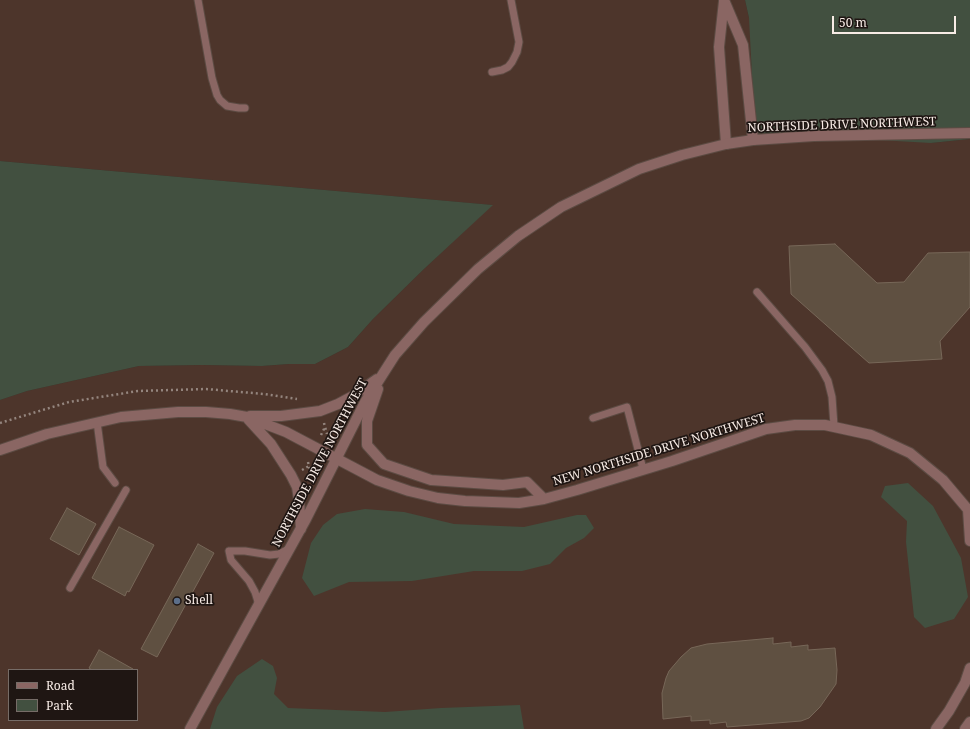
<!DOCTYPE html>
<html>
<head>
<meta charset="utf-8">
<style>
  body { margin:0 }
  #map { position:relative; width:970px; height:729px; overflow:hidden; background:#3e2c24; font-family:"Noto Serif",serif }
  canvas { display:block }
  .legend { position:absolute; left:8px; top:669px; width:130px; height:52px; box-sizing:border-box; background:#1f1613; border:1px solid #766c67; margin:0; padding:5px 7px; list-style:none; font-size:12px; color:#f8ece6 }
  .legend li { display:flex; align-items:center; gap:8px; height:20px }
  .legend b { width:20px; border:1px solid #766c67 }
  .scale { position:absolute; left:832px; top:16px; width:124px; height:18px; box-sizing:border-box; border:2px solid #f8ece6; border-top:0; padding-left:5px; font-size:12px; line-height:14px; white-space:nowrap; color:#f8ece6; -webkit-text-stroke:3px #1f1613; paint-order:stroke }
</style>
</head>
<body>
<div id="map">
<canvas width="970" height="729"></canvas>
<ul class="legend">
<li><b style="height:5px;background:#8a6663"></b>Road</li>
<li><b style="height:11px;background:#425040"></b>Park</li>
</ul>
<div class="scale">50 m</div>
</div>
<script>
const context = document.querySelector('canvas').getContext('2d');
context.lineJoin = 'round';
function fillPath(path, color) {
  context.fillStyle = color;
  context.fill(path, 'evenodd');
}
function toPath(rows) {
  const path = new Path2D();
  for (const r of rows) {
    path.moveTo(r[0], r[1]);
    for (let i = 2; i < r.length; i += 2) path.lineTo(r[i], r[i + 1]);
  }
  return path;
}
function trace(path, color, width, dash) {
  context.strokeStyle = color;
  context.lineWidth = width;
  context.lineCap = dash ? 'butt' : 'round';
  context.setLineDash(dash || []);
  context.stroke(path);
}
function write(font, color, halo, rows, align = 'center') {
  context.font = font + ' "Noto Serif",serif';
  context.lineWidth = 3.5;
  context.setLineDash([]);
  context.textBaseline = 'middle';
  context.strokeStyle = halo;
  context.fillStyle = color;
  for (const [text, x, y, turn = 0] of rows) {
    context.save();
    context.translate(x, y);
    context.rotate((+turn || 0) * Math.PI / 180);
    context.textAlign = isNaN(turn) ? turn : align;
    if (halo) context.strokeText(text, 0, 0);
    context.fillText(text, 0, 0);
    context.restore();
  }
}
fillPath(toPath([
  [0,0,745,0,749,18,931,143,970,139,970,729,0,729,0,400,27,391,139,366,202,365,262,366,289,364,315,364,348,347,373,319,424,269,492,205,0,161],
  [9,670,137,670,137,720,9,720]
]), '#4d352b');
fillPath(toPath([
  [745,0,970,0,970,139,931,143,755,133,749,18],
  [0,161,493,205,424,269,373,319,348,347,315,364,289,364,262,366,202,365,139,366,27,391,0,400],
  [908,483,933,506,961,558,968,597,954,619,925,628,914,617,906,542,907,521,881,497,885,486],
  [365,509,404,512,454,524,524,527,577,515,586,515,594,528,584,538,566,548,550,564,522,571,474,571,412,581,349,582,314,596,302,578,311,543,323,525,337,514],
  [262,659,273,666,277,678,274,694,288,708,385,712,441,708,520,705,524,729,210,729,217,707,237,676]
]), '#425040');
const building = toPath([
  [835,244,877,283,904,282,928,253,970,252,970,307,940,341,942,359,869,363,791,294,789,246,835,244],
  [67,508,96,524,79,555,50,539,67,508],
  [119,527,154,545,129,592,127,591,125,596,92,578,119,527],
  [198,544,214,553,157,657,141,649,198,544],
  [773,638,773,644,791,642,791,647,808,645,808,650,835,648,837,670,836,684,820,707,809,718,801,721,727,727,726,722,710,724,710,720,691,721,691,716,663,719,662,693,666,678,669,671,681,657,691,648,707,644,773,638],
  [99,650,133,669,132,670,92,670,89,668,99,650]
]);
fillPath(building, '#5f5041');
trace(building, '#776758', 1);
const service = toPath([
  [198,0,212,78,217,95,220,100,227,106,239,108,245,108],
  [492,72,502,70,508,67,512,62,517,52,519,42,511,0],
  [757,292,805,347,822,370,828,381,832,397,834,426],
  [593,418,627,407,643,469],
  [97,422,103,467,115,483],
  [70,588,126,490],
  [259,605,255,592,249,581,231,560,229,551,245,551,270,555,279,554,289,549]
]);
const minor = toPath([
  [724,0,743,45,753,140],
  [724,1,719,47,726,144]
]);
const tertiary = toPath([
  [378,389,367,421,367,445,384,464,431,480,503,485,527,482,544,499],
  [250,416,281,416,320,411,338,404,353,396,377,379],
  [248,419,271,444,291,475,297,487,299,500,301,529],
  [0,450,47,434,121,417,178,412,206,412,230,414,247,417,286,432,377,480,409,491,438,498,465,501,519,503,544,499,577,490,672,461,766,429,795,425,825,425,871,435,910,453,943,480,970,512],
  [968,510,970,541],
  [190,729,306,519,365,402,395,355,424,322,478,269,518,236,561,207,639,169,682,155,726,144,753,140,814,136,970,133],
  [936,729,949,711,965,683,970,668],
  [965,729,970,722]
]);
trace(service, '#5c4b43', 9);
trace(minor, '#5c4b43', 12);
trace(tertiary, '#5c4b43', 12);
trace(toPath([
  [0,423,69,402,138,391,206,389,264,394,297,399],
  [324,423,327,434],
  [321,435,325,427],
  [308,462,310,470],
  [302,470,309,466]
]), '#94857e', 2.5, [2, 3]);
trace(service, '#8a6663', 7);
trace(minor, '#8a6663', 10);
trace(tertiary, '#8a6663', 10);
for (const [x, y, r, color] of [
  [177,601,4,"#5c6f8a"]
]) {
  const dot = new Path2D();
  dot.arc(x, y, r, 0, 2 * Math.PI);
  context.fillStyle = color;
  context.fill(dot);
  trace(dot, '#1f1613', 1.5);
}
write('12px', '#f8ece6', '#1f1613', [
  ["NORTHSIDE DRIVE NORTHWEST",842,125,-2],
  ["NEW NORTHSIDE DRIVE NORTHWEST",659,450,-17],
  ["NORTHSIDE DRIVE NORTHWEST",320,463,-62]
]);
write('12px', '#f8ece6', '#1f1613', [
  ["Shell",185,601]
], 'left');
</script>
</body>
</html>
